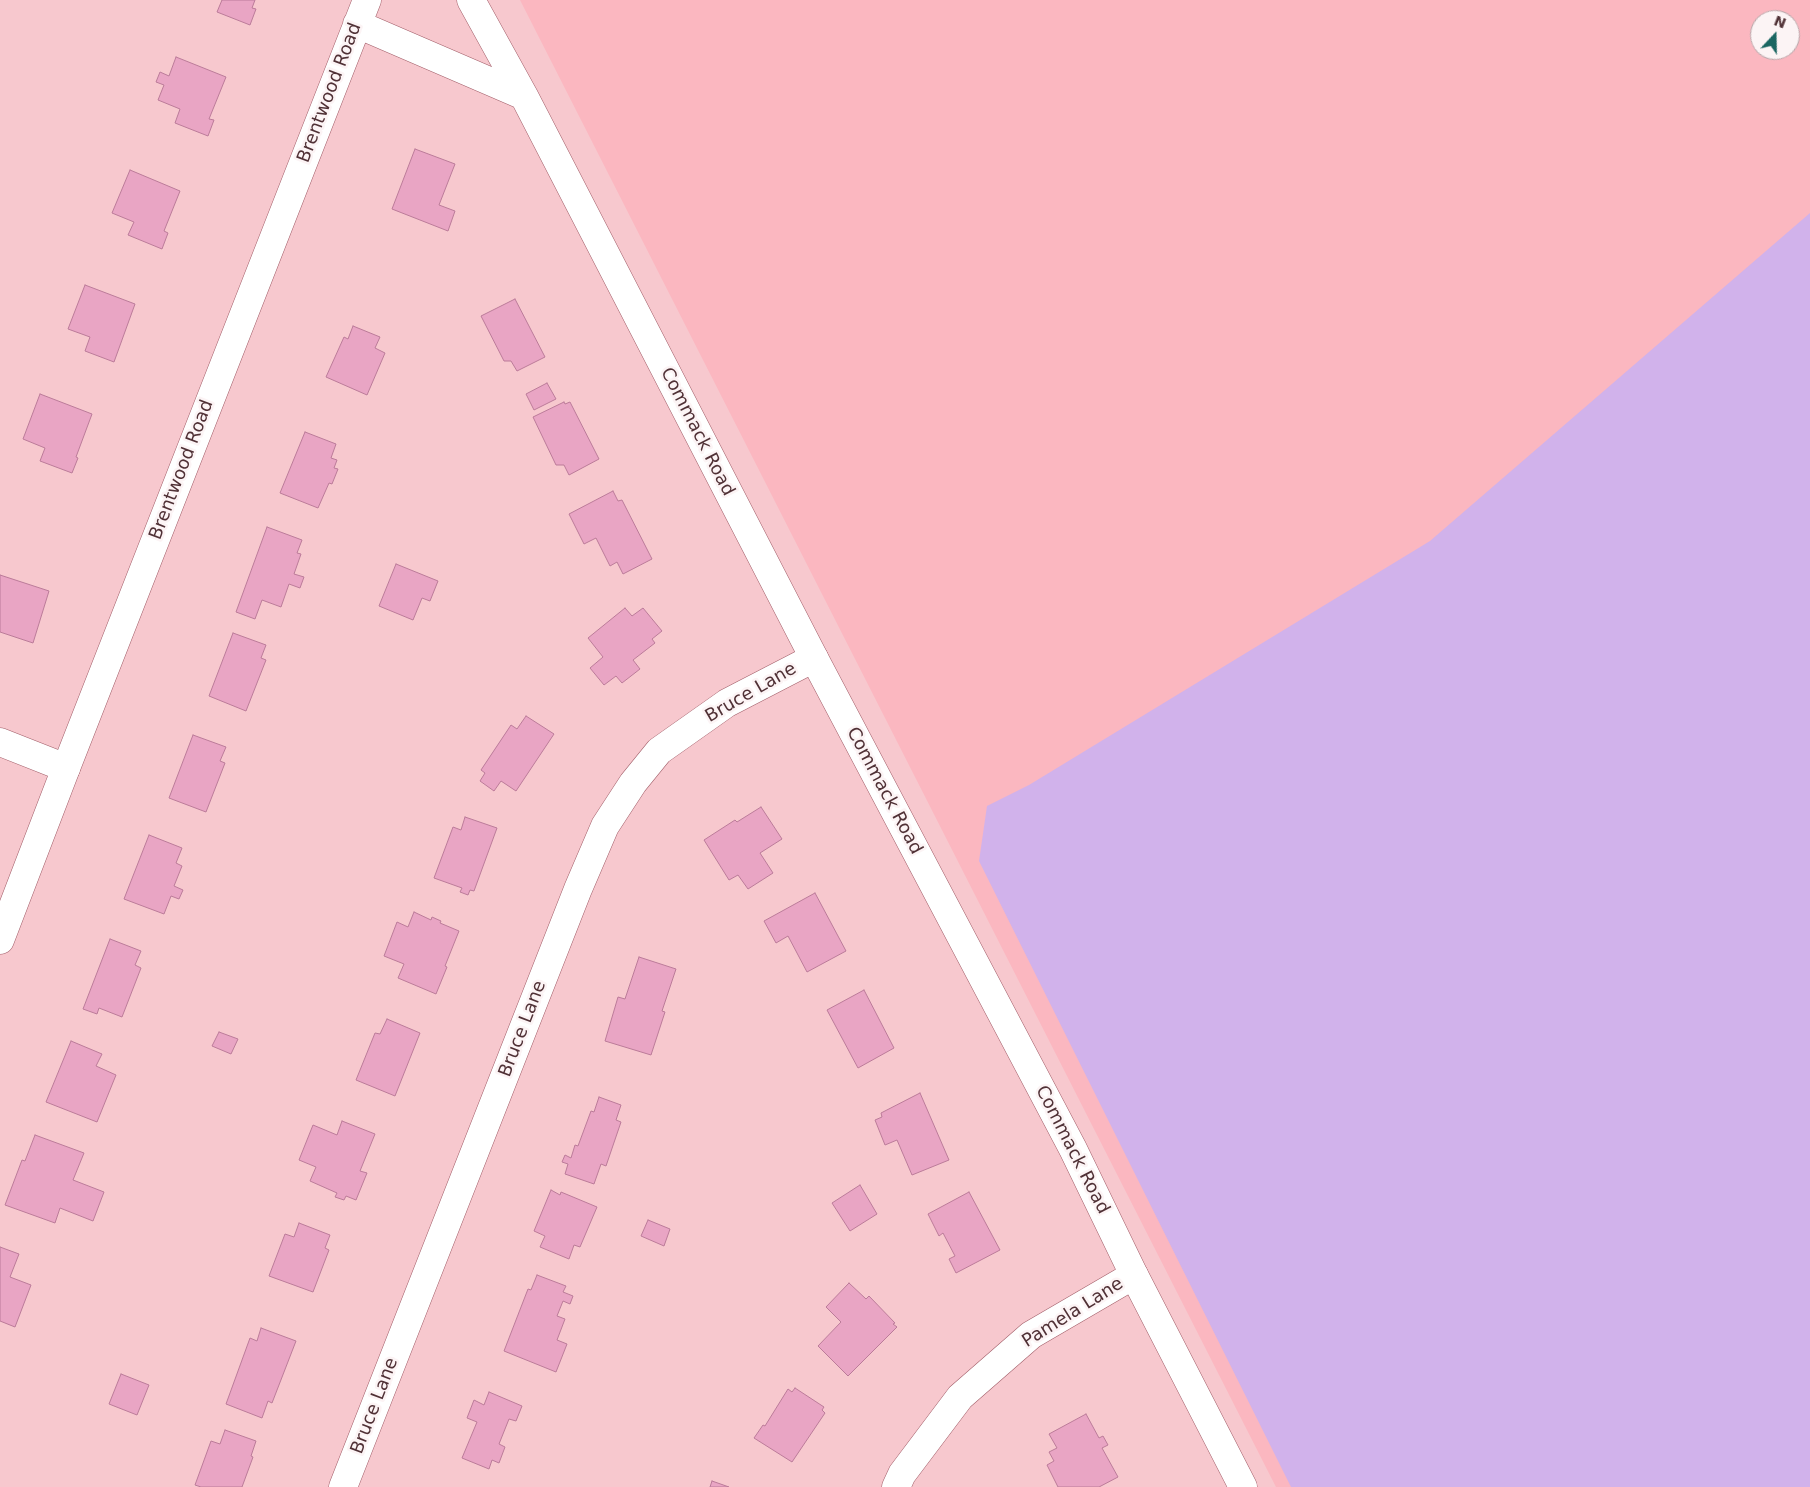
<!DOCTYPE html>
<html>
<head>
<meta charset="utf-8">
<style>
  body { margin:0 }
  #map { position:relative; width:1810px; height:1487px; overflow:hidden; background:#f7c8ce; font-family:"DejaVu Sans",sans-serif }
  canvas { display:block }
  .north { position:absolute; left:1750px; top:10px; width:50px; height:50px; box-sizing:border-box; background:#fcf4f5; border:1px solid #b7a6a9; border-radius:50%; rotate:21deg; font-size:14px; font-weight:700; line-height:20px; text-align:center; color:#503136 }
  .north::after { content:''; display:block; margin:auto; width:18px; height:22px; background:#1a6662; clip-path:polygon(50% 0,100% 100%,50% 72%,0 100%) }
</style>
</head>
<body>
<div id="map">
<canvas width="1810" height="1487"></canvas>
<div class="north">N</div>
</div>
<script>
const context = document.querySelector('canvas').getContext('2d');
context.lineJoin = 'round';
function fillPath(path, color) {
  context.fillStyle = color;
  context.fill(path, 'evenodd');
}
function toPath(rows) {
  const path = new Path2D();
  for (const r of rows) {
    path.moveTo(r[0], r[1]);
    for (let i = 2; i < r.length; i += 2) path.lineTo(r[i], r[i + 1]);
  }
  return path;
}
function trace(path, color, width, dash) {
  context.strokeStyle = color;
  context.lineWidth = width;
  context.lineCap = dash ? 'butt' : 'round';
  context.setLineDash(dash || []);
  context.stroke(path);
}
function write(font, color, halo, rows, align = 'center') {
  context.font = font + ' "DejaVu Sans",sans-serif';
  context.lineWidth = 5;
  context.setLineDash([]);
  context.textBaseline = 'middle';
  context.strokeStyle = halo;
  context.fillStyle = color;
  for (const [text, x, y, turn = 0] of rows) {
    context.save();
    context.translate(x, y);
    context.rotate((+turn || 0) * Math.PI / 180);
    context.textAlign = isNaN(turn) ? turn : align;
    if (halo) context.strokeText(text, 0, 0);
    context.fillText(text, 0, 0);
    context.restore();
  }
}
fillPath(toPath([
  [520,0,1810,0,1810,1487,1276,1487],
  [1760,20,1790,20,1790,50,1760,50]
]), '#fbb7c0');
fillPath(toPath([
  [1810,213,1810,1487,1291,1487,979,861,987,806,1029,785,1430,541]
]), '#d1b2eb');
const building = toPath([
  [222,0,255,0,252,8,256,9,250,25,217,12,222,0],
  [176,57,226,77,209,119,214,120,208,136,175,123,180,109,158,100,164,85,156,82,160,72,169,76,176,57],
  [415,149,455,164,439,205,455,211,448,231,392,209,415,149],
  [130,170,180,191,164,231,168,233,162,249,128,235,134,222,112,213,130,170],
  [85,285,135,304,114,362,85,351,90,337,68,329,85,285],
  [515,299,545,357,517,371,511,361,504,361,481,316,515,299],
  [353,326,380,337,375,348,385,353,367,395,326,377,344,337,348,339,353,326],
  [547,383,556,399,534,410,526,394,547,383],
  [40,394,92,414,76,457,78,458,72,473,40,461,45,448,23,439,40,394],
  [564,402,565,404,570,402,599,459,569,475,564,465,556,465,533,417,564,402],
  [305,432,336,444,331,458,337,460,334,468,338,469,332,484,329,483,318,508,280,493,305,432],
  [613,491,618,501,622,500,652,559,623,574,617,562,610,566,596,538,584,544,569,514,613,491],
  [267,527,302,540,297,553,301,554,294,574,304,577,300,588,289,584,281,607,262,600,255,619,236,612,267,527],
  [396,564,438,581,430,601,422,598,413,620,379,606,396,564],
  [0,575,49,591,33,643,0,632,0,575],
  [625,608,632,616,643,608,662,631,652,639,655,643,633,660,640,669,622,683,616,676,604,685,590,668,603,657,588,638,625,608],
  [233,633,266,645,261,658,266,660,246,711,209,696,233,633],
  [526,716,554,734,516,791,501,781,494,791,480,781,485,773,481,770,511,725,517,729,526,716],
  [193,735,226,747,220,761,225,763,206,812,169,798,193,735],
  [761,807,782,839,760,853,773,873,748,889,738,875,729,880,704,840,735,820,737,822,761,807],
  [465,817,497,828,474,891,470,890,468,895,460,892,462,888,434,878,453,827,461,830,465,817],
  [149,835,182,848,176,863,182,866,174,886,183,890,179,899,171,896,164,914,124,899,149,835],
  [815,893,846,951,807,972,788,936,776,943,764,921,815,893],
  [414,912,431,920,432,917,441,921,440,923,459,931,445,966,447,967,436,994,398,978,404,964,384,956,397,922,408,927,414,912],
  [110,939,141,951,135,965,141,968,122,1017,99,1008,97,1014,83,1009,110,939],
  [639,957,676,969,662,1011,665,1012,651,1055,605,1041,618,997,625,999,639,957],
  [864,990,894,1048,858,1068,827,1010,864,990],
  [387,1019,420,1033,395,1096,356,1080,375,1033,380,1034,387,1019],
  [219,1032,238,1039,231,1054,212,1046,219,1032],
  [71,1041,102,1054,96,1066,116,1075,97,1122,46,1102,71,1041],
  [920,1093,949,1160,912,1175,897,1140,885,1145,875,1120,882,1117,881,1113,920,1093],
  [599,1097,621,1105,616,1120,621,1122,606,1166,601,1164,594,1184,565,1174,568,1164,562,1162,565,1155,571,1158,575,1145,578,1146,591,1111,594,1112,599,1097],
  [342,1121,375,1134,360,1171,367,1173,356,1200,346,1196,344,1200,335,1197,337,1193,310,1181,316,1167,299,1160,313,1125,337,1135,342,1121],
  [35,1135,84,1153,73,1180,104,1192,93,1221,60,1208,55,1223,5,1205,22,1160,25,1161,35,1135],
  [860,1185,877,1214,850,1231,832,1203,860,1185],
  [551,1190,560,1195,561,1192,597,1207,580,1247,574,1245,569,1259,540,1247,545,1236,534,1231,551,1190],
  [969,1192,1000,1250,956,1273,949,1259,955,1256,943,1233,939,1236,928,1214,969,1192],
  [648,1220,670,1229,664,1246,641,1236,648,1220],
  [299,1223,330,1235,325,1248,329,1250,313,1292,269,1276,285,1234,294,1237,299,1223],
  [0,1247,19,1254,10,1277,31,1285,15,1327,0,1321,0,1247],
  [537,1275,566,1286,563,1292,573,1296,570,1304,563,1301,557,1316,565,1319,557,1340,567,1344,556,1372,504,1351,528,1289,531,1290,537,1275],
  [849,1283,866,1299,869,1296,895,1323,893,1324,897,1327,848,1376,818,1346,841,1322,826,1307,849,1283],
  [261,1328,296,1341,272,1403,268,1401,262,1418,226,1404,250,1338,257,1341,261,1328],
  [121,1374,149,1385,137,1415,109,1404,121,1374],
  [795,1388,824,1407,822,1410,825,1413,792,1462,754,1438,763,1425,765,1426,788,1389,792,1392,795,1388],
  [489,1392,522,1406,516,1421,509,1419,499,1444,505,1447,499,1463,492,1460,489,1469,462,1458,477,1422,467,1418,474,1400,484,1405,489,1392],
  [1086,1414,1099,1438,1103,1436,1108,1445,1102,1448,1118,1477,1099,1487,1058,1487,1047,1465,1054,1461,1049,1452,1057,1448,1049,1434,1086,1414],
  [225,1430,256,1441,251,1456,253,1457,242,1487,201,1487,195,1485,211,1441,220,1444,225,1430],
  [712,1481,729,1487,710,1487,712,1481]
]);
fillPath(building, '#e9a5c4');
trace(building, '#bb7b99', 1);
const minor = toPath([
  [0,742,66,768],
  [343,1487,578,889,605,826,633,783,659,751,727,703,814,658],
  [896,1487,902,1474,960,1397,1031,1335,1134,1275]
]);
const tertiary = toPath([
  [471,0,524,96,814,658,1073,1149,1134,1275,1243,1487],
  [357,24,524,96],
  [0,940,66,768,367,0]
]);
trace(minor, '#a25e69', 29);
trace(tertiary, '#a25e69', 29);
trace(minor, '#fff', 28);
trace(tertiary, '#fff', 28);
write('18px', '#503136', '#fcf4f5', [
  ["Brentwood Road",330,93,-69],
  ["Commack Road",697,432,63],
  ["Brentwood Road",182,470,-69],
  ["Bruce Lane",751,693,-30],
  ["Commack Road",884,791,62],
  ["Bruce Lane",523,1029,-69],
  ["Commack Road",1072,1150,63],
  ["Pamela Lane",1073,1313,-32],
  ["Bruce Lane",375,1406,-69]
]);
</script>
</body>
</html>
